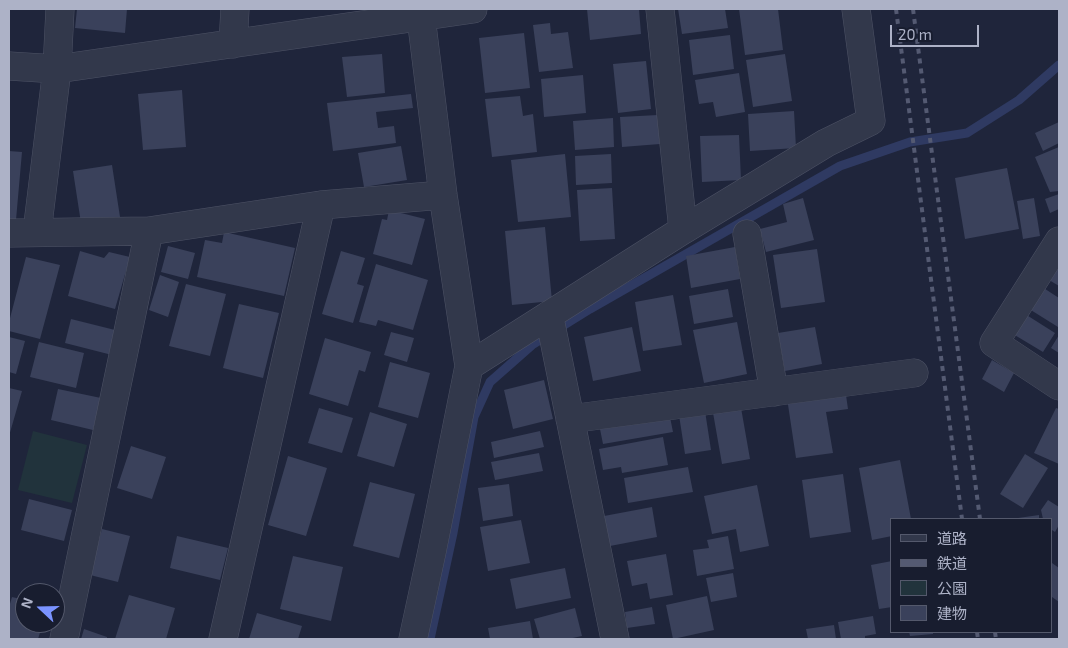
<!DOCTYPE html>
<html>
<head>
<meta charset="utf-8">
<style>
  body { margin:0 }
  #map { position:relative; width:1068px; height:648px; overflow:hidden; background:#1f253b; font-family:"Exo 2","Noto Sans JP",sans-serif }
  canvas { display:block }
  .frame { position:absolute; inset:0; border:10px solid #adb2c7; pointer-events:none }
  .legend { position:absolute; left:890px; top:518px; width:162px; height:115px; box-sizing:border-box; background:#181d2f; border:1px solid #54596c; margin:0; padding:6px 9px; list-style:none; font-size:15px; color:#adb2c7 }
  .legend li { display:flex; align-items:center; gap:10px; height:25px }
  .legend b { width:25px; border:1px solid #54596c }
  .north { position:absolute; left:15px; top:583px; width:50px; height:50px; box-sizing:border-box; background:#181d2f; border:1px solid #54596c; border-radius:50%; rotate:291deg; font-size:14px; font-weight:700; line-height:20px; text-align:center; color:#adb2c7 }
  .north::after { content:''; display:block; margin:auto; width:18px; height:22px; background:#7a93ff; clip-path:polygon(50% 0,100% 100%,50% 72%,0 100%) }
  .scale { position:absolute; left:890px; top:25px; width:89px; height:22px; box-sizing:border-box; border:2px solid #adb2c7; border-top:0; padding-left:6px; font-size:15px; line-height:18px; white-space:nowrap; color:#adb2c7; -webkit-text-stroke:4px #181d2f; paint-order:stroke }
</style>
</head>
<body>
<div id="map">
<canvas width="1068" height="648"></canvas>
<div class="frame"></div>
<ul class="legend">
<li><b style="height:6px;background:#32384b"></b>道路</li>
<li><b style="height:6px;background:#545a72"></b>鉄道</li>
<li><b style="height:14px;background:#21333c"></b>公園</li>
<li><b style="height:14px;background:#3a415b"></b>建物</li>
</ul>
<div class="north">N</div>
<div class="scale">20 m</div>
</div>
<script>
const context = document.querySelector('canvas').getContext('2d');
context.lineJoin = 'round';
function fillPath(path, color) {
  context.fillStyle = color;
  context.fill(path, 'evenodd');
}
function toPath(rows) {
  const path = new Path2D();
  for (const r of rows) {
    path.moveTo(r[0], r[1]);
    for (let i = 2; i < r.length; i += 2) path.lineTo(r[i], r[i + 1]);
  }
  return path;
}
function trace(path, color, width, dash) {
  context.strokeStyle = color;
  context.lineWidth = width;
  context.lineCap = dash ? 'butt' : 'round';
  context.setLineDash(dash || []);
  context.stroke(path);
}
fillPath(toPath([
  [33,431,87,445,72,503,18,490]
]), '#21333c');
trace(toPath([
  [430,639,453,533,474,417,490,382,532,345,590,309,840,166,910,142,967,133,1019,100,1059,65]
]), '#2f3a62', 9);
fillPath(toPath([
  [77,9,127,9,125,33,75,28],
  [587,9,639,9,641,34,590,40],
  [678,9,725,9,728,28,682,34],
  [739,9,778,9,783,50,745,55],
  [550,23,551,34,568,32,573,68,539,72,533,25],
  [524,33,530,88,485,93,479,38],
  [730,35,734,69,693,75,689,40],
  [382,54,385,93,347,97,342,57],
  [785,54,792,101,753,107,746,60],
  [646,61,651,109,618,113,613,64],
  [739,73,745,112,716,117,713,102,699,104,695,80],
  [583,75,586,113,544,117,541,79],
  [182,90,186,147,143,150,138,94],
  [411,94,413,108,376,112,378,128,394,126,396,143,333,151,327,103],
  [520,96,523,116,533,114,537,152,492,157,485,99],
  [794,111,796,148,750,151,748,114],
  [658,115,660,144,622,147,620,117],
  [613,118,614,147,575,150,573,121],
  [1059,122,1059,143,1043,151,1035,133],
  [739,135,741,180,702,182,700,136],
  [401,146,407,180,364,187,358,153],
  [1059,147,1059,191,1050,192,1035,157],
  [9,151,22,152,16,220,9,220],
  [565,154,571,217,518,222,511,160],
  [611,154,612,183,576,185,575,156],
  [112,165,120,217,81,223,73,171],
  [1007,168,1019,229,965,239,955,178],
  [612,188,615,239,580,241,577,190],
  [1059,194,1059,209,1050,213,1045,199],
  [803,198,814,240,766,252,760,229,787,222,783,204],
  [1034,198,1040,236,1023,239,1017,201],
  [389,210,425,219,412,265,373,254,382,219,387,220],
  [545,227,552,301,512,305,505,231],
  [224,232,295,248,284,296,197,277,205,240,222,243],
  [168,246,195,253,188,279,161,272],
  [735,247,740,279,691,288,686,256],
  [817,249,825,302,781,308,773,255],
  [80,251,104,258,109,252,130,257,115,309,68,296],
  [341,251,365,258,357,284,364,286,353,323,322,314],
  [26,257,60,265,40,339,9,331,9,322],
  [376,264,428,280,413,330,378,320,376,326,359,322],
  [1059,265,1059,286,1049,280],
  [160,275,179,282,168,317,149,310],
  [186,284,226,294,210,356,169,346],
  [1039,285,1059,298,1058,327,1026,307],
  [728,289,733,317,694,324,689,296],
  [673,295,682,345,643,351,635,302],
  [239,304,279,313,263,378,223,368],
  [1025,314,1055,333,1043,352,1013,334],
  [71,319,119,331,112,355,65,343],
  [737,322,747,374,704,383,693,330],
  [632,327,641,371,593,381,584,337],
  [815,327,822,364,785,371,778,333],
  [391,332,414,338,407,362,384,355],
  [1059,335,1059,353,1051,348],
  [9,337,25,341,16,374,9,372],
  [325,338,371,352,365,372,359,370,348,406,309,394],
  [39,342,84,353,76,388,30,377],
  [992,360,1014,373,1004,392,982,379],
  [390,362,430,373,418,418,378,407],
  [544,380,553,419,513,429,504,390],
  [9,388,22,391,9,436],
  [845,388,848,409,826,412,833,453,796,458,787,398],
  [58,389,101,398,93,430,51,420],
  [740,402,750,459,722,464,712,407],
  [319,408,353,418,342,453,308,443],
  [1056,408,1059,409,1059,464,1034,453],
  [705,411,711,450,685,454,679,415],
  [370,412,407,424,394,467,357,456],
  [669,412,673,432,603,444,599,424],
  [540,431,544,447,494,458,491,442],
  [663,437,668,465,622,473,621,467,603,470,599,449],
  [131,446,166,457,152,499,117,488],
  [539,453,543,471,495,480,491,462],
  [1025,454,1048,468,1023,508,1000,494],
  [288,456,327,468,306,536,268,525],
  [900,460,911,519,892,519,892,536,872,540,859,468],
  [688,467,693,492,628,503,624,478],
  [843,474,851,532,810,538,802,480],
  [370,482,415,494,399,558,353,546],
  [509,484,513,516,483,521,478,488],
  [757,485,769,546,740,552,736,529,712,534,704,496],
  [29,499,72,510,64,541,21,530],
  [1048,500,1059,507,1059,525,1055,532,1052,530,1052,519,1043,519,1041,510],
  [652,507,657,537,610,546,604,516],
  [1039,515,1039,519,1018,519,1018,518],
  [521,520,530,563,488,571,480,527],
  [102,529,130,536,118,582,90,575],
  [177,536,228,548,220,580,170,568],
  [728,536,734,569,697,576,693,550,709,548,707,540],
  [666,554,673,595,650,599,647,583,632,586,627,561],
  [293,556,343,567,331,621,280,609],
  [892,561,892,607,879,609,871,565],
  [1052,563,1059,568,1059,602,1052,597],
  [565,568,571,598,516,609,510,579],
  [733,573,737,597,711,602,706,578],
  [129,595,175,608,166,639,115,639],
  [707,596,714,630,673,639,666,605],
  [12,597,25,600,25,623,43,623,38,639,9,639,9,607],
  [652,607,655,624,627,628,625,612],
  [575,608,582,636,568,639,540,639,534,619],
  [257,613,302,626,298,639,249,639],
  [873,616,876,634,865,636,865,639,841,639,838,622],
  [530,621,533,639,490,639,488,628],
  [834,625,836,639,808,639,806,629],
  [84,629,107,637,107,639,81,639],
  [909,632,933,632,933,634,910,636]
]), '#3a415b');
const minor = toPath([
  [233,44,235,9],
  [9,66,57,69,473,9],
  [683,230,826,143,871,121,856,9],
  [37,232,57,69,60,9],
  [9,233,149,231,321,205,443,195],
  [747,234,774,392],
  [1059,241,994,343,1059,386],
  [549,315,615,639],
  [469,366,683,230,660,9],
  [570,419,914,373],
  [64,639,149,231],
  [223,639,321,205],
  [413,639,432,551,469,366,443,195,420,9]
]);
trace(minor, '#4d5265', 29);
trace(minor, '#32384b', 28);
trace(toPath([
  [896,9,962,519],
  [913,9,980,519],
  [977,632,978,639],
  [995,632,996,639]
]), '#545a72', 4, [5, 5]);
</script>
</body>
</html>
